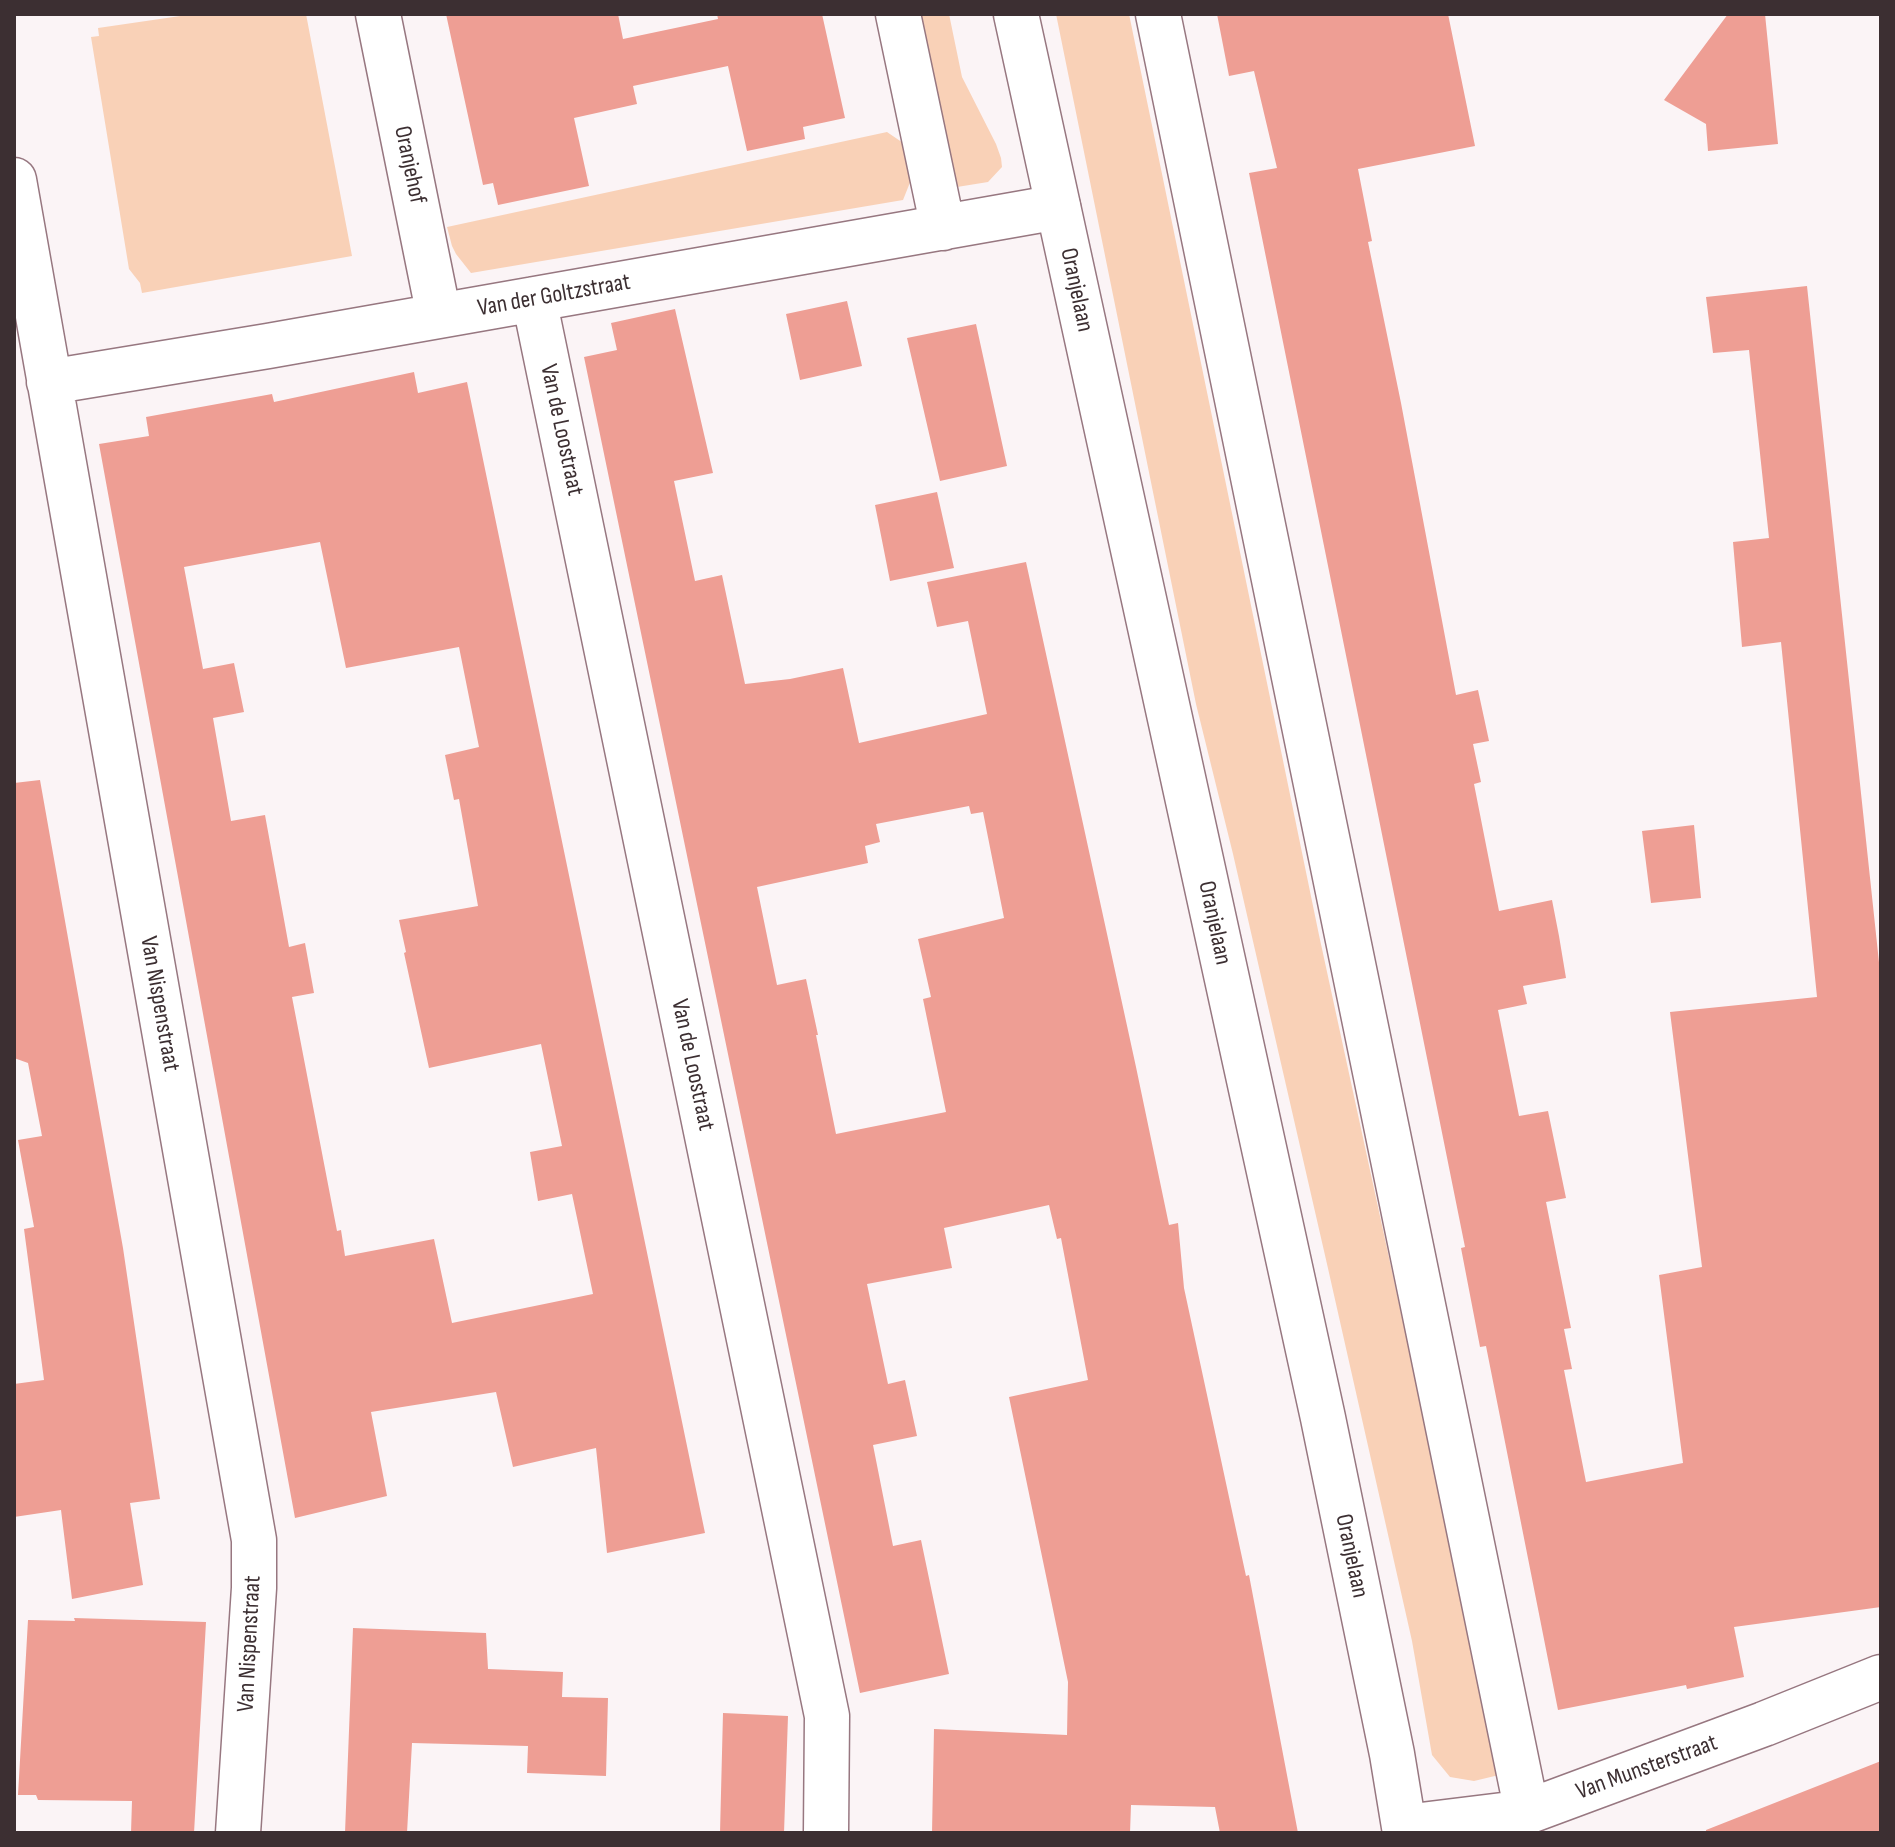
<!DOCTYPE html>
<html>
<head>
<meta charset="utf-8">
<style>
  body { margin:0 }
  #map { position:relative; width:1895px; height:1847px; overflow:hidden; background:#fbf4f6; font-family:"Sofia Sans Condensed",sans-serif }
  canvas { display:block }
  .frame { position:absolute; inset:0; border:16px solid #3c2f32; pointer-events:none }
</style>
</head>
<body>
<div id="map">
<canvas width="1895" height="1847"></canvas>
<div class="frame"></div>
</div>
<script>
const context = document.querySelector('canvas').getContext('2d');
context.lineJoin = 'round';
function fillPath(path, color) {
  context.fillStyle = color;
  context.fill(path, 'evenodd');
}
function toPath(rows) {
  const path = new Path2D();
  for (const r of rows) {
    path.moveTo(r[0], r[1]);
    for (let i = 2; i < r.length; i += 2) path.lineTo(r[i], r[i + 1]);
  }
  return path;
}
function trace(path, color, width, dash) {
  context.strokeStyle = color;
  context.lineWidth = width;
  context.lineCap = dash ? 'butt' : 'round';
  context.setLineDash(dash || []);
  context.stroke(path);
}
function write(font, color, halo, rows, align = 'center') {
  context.font = font + ' "Sofia Sans Condensed",sans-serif';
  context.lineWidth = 6;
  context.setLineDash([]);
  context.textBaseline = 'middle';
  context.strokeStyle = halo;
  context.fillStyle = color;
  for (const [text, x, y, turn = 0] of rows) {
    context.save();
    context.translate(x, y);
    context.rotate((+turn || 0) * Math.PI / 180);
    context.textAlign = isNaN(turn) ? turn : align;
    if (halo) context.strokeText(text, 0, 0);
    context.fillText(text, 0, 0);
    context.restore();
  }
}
fillPath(toPath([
  [194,14,306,14,352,256,142,293,140,283,129,269,91,37,99,36,98,28],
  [916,14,949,14,962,77,996,144,1001,158,1002,167,988,182,957,187,951,174],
  [1056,14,1129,14,1319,935,1447,1525,1499,1775,1474,1781,1450,1777,1432,1755,1412,1641,1327,1264,1233,854,1196,704],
  [887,132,909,147,911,180,903,200,471,273,456,254,452,246,447,227]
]), '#f9d1b7');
fillPath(toPath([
  [446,14,618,14,623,39,718,19,717,14,822,14,845,118,803,127,805,139,747,151,728,66,633,86,637,104,574,118,589,186,498,205,493,183,483,185],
  [1217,14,1448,14,1475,146,1358,169,1372,241,1368,242,1401,403,1456,695,1478,690,1489,741,1473,744,1481,782,1474,784,1499,911,1552,900,1559,936,1566,978,1523,986,1527,1004,1498,1010,1519,1116,1548,1111,1566,1198,1546,1202,1571,1328,1564,1329,1572,1369,1564,1370,1586,1482,1683,1463,1659,1275,1702,1267,1670,1012,1817,997,1781,642,1742,647,1733,542,1769,538,1749,350,1713,353,1706,297,1807,286,1881,981,1881,1607,1734,1627,1744,1677,1687,1689,1686,1685,1558,1710,1486,1346,1480,1347,1461,1248,1465,1247,1249,173,1277,168,1254,71,1229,76],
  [1728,14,1765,14,1778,144,1708,151,1706,124,1664,100],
  [847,301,862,366,800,380,786,314],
  [675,309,713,473,674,481,695,581,722,575,745,684,790,679,843,668,859,743,987,714,968,621,937,627,927,582,1026,562,1136,1067,1169,1225,1178,1223,1184,1288,1246,1576,1249,1575,1298,1833,1220,1833,1215,1807,1131,1805,1130,1833,932,1833,934,1729,1067,1735,1068,1682,1009,1397,1088,1380,1061,1238,1057,1239,1049,1205,944,1228,952,1268,867,1284,888,1384,905,1380,917,1436,873,1445,893,1546,921,1540,949,1674,860,1693,584,357,617,350,611,323],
  [969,806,971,814,983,812,1004,918,918,939,931,997,923,999,946,1112,836,1134,816,1035,818,1035,806,979,777,985,757,887,868,863,865,846,880,842,876,824],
  [976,324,1007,466,940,481,907,338],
  [414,372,418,393,467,382,705,1533,607,1553,596,1448,513,1467,496,1392,371,1412,387,1496,295,1518,99,444,149,436,146,417,272,394,274,402],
  [320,542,346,668,459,647,479,747,445,755,454,800,459,799,478,906,399,920,406,952,404,953,429,1068,541,1044,562,1146,530,1152,538,1201,572,1194,593,1294,452,1323,434,1239,345,1256,341,1230,337,1231,292,997,314,993,305,943,289,947,265,815,231,821,213,718,244,712,234,663,203,669,184,567],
  [937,492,954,568,890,581,875,505],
  [40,780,123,1248,160,1499,130,1503,143,1585,72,1599,61,1510,14,1517,14,1384,44,1380,24,1229,34,1227,18,1140,42,1136,28,1063,14,1058,14,783],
  [1694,825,1701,898,1651,903,1642,831],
  [74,1618,206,1622,194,1833,131,1833,132,1801,38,1800,36,1795,18,1795,28,1620,75,1621],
  [353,1628,486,1633,488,1669,563,1672,562,1697,608,1698,606,1776,527,1773,528,1746,412,1743,407,1833,345,1833],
  [723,1713,788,1716,784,1833,720,1833],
  [1881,1761,1881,1833,1706,1833,1706,1830]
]), '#ee9e94');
const street = toPath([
  [378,14,439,316],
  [898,14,943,228],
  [1158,14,1527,1812],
  [14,180,254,1540,254,1588,238,1833],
  [534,299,827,1716,826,1833],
  [49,382,268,346,1058,207],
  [1405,1827,1527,1812,1764,1724,1881,1677]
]);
const secondary = toPath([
  [1016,14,1323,1418,1392,1754,1405,1833]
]);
trace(street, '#977780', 47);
trace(secondary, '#977780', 47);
trace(street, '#fff', 44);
trace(secondary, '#fff', 44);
write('24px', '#3c2f32', '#fff', [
  ["Oranjehof",409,165,78],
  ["Oranjelaan",1076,290,78],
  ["Van der Goltzstraat",554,296,-10],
  ["Van de Loostraat",561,430,78],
  ["Oranjelaan",1214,923,78],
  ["Van Nispenstraat",159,1004,80],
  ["Van de Loostraat",692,1065,78],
  ["Oranjelaan",1351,1556,78],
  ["Van Nispenstraat",250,1644,-87],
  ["Van Munsterstraat",1647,1768,-20]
]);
</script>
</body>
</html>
